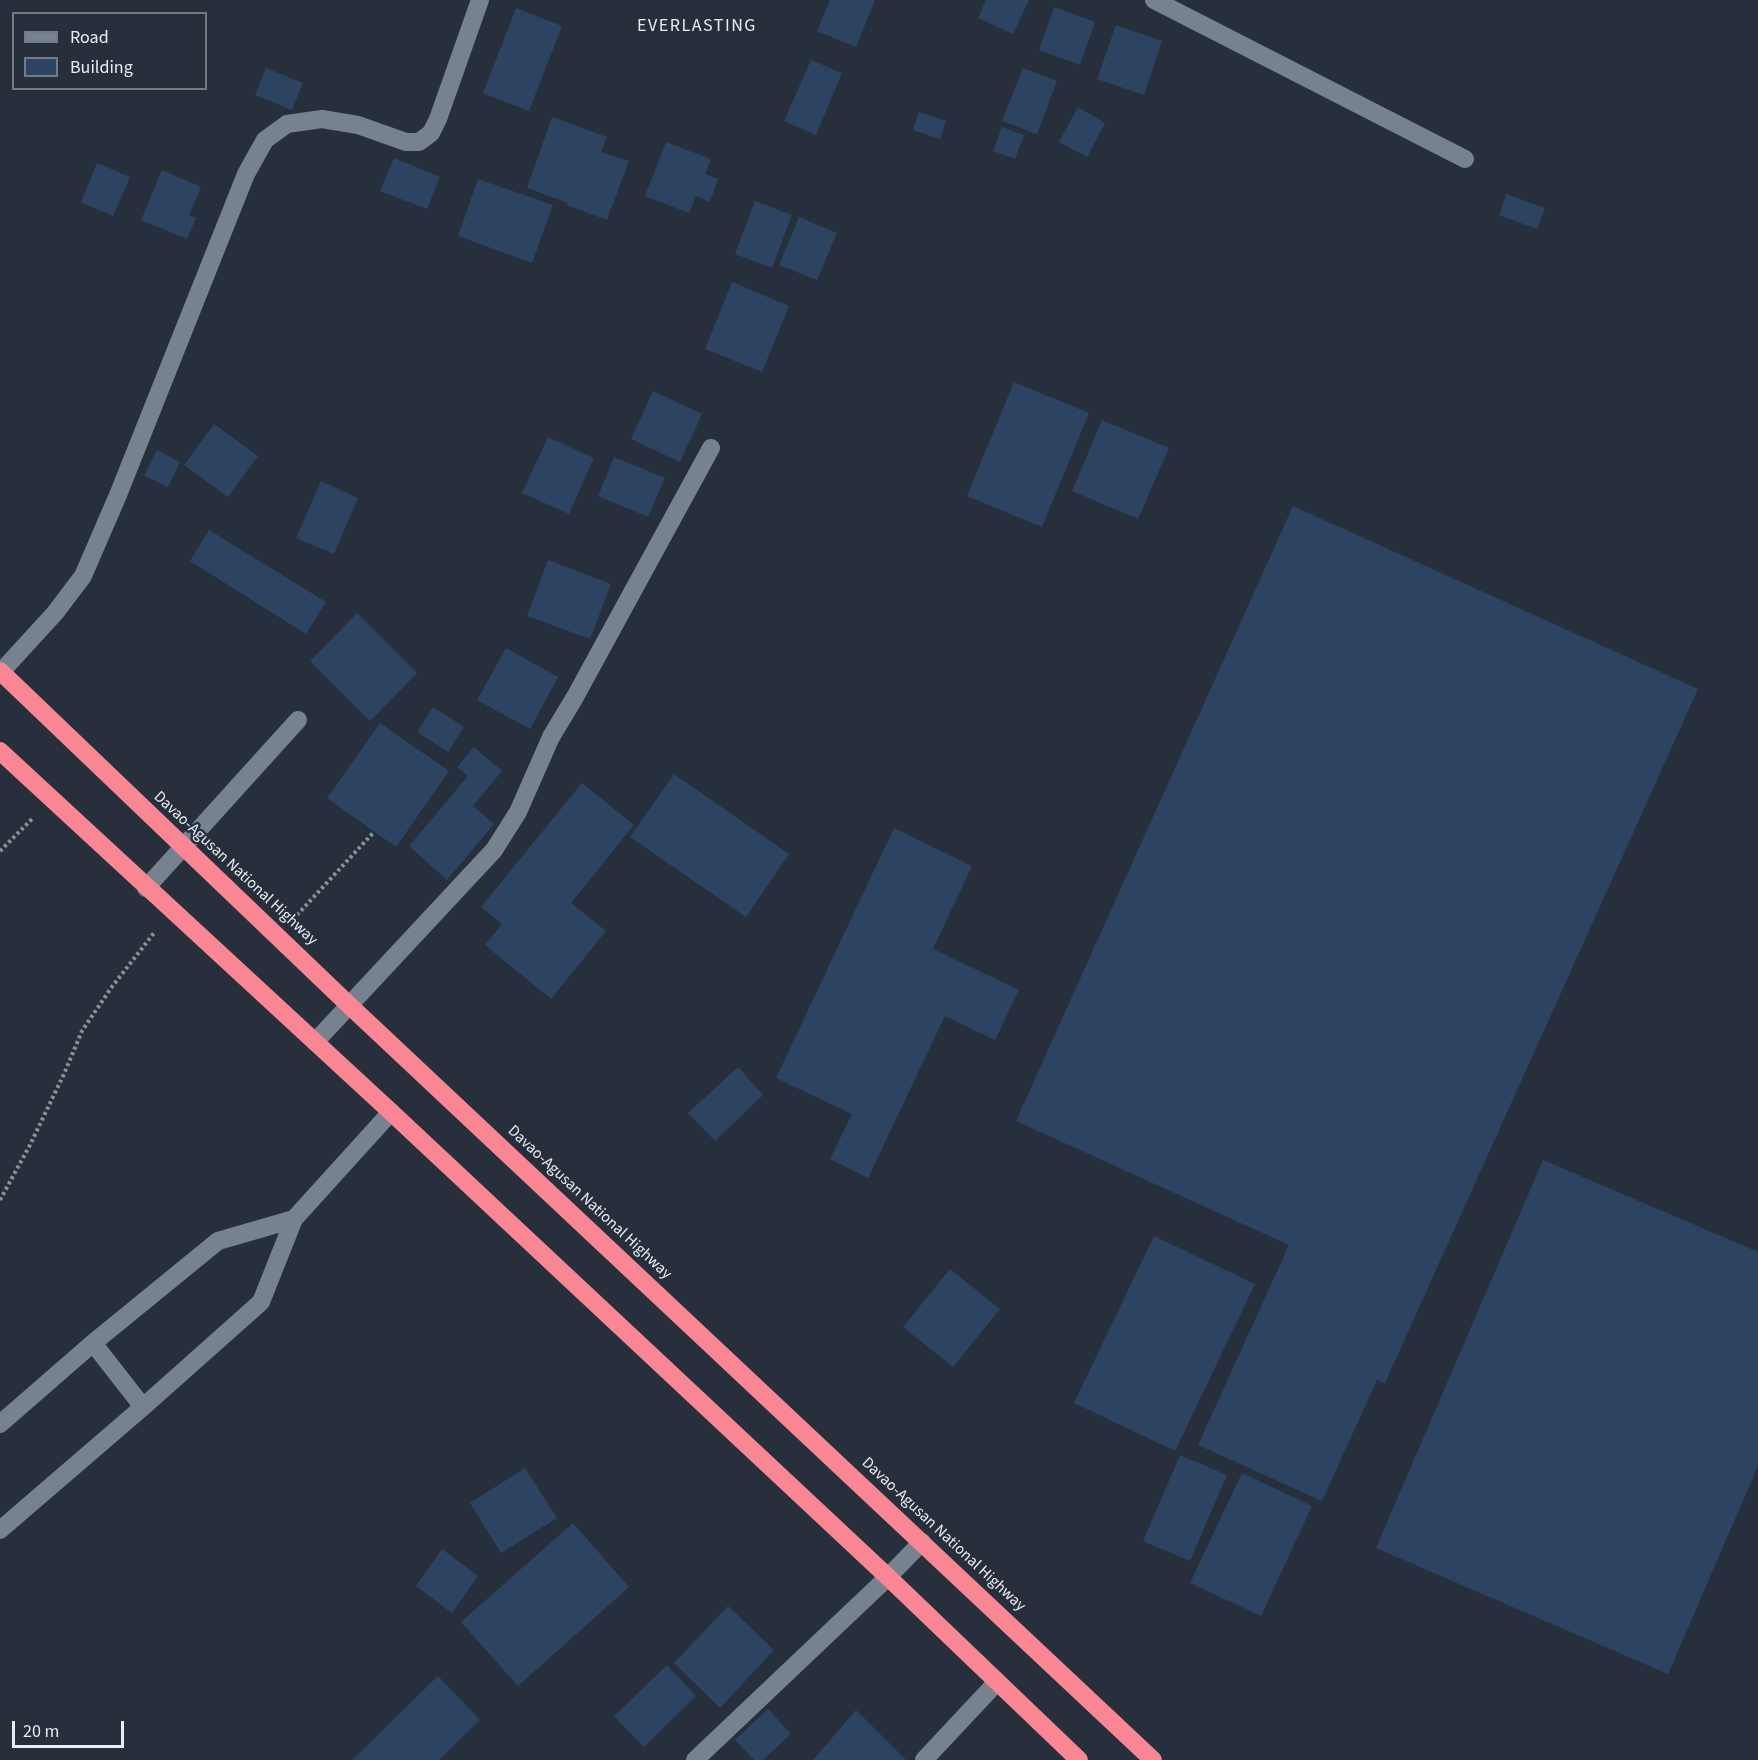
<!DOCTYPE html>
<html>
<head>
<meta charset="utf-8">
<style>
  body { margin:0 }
  #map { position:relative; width:1758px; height:1760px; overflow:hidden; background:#262f3b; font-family:"Source Sans 3",sans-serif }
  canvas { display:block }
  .legend { position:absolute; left:12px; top:12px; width:195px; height:78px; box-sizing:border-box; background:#262f3b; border:2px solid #737b85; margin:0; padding:8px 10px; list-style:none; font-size:18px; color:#e7edf4 }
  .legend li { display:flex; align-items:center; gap:12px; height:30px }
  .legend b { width:30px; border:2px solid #737b85 }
  .scale { position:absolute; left:12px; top:1721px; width:112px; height:27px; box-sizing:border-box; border:3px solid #e7edf4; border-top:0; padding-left:8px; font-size:18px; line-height:21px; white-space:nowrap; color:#e7edf4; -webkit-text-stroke:4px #262f3b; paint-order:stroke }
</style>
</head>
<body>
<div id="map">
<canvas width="1758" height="1760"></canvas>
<ul class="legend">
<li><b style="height:8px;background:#778290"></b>Road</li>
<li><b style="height:16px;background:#2c4462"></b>Building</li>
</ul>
<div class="scale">20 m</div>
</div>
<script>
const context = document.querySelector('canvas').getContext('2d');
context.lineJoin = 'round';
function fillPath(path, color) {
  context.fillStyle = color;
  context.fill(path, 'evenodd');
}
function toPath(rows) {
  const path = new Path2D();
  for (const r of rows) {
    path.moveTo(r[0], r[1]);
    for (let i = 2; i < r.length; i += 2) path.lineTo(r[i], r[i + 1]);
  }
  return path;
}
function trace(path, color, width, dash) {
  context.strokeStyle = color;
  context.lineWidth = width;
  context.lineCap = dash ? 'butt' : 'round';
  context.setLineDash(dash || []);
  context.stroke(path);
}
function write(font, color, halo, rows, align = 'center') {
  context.font = font + ' "Source Sans 3",sans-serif';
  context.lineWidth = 5;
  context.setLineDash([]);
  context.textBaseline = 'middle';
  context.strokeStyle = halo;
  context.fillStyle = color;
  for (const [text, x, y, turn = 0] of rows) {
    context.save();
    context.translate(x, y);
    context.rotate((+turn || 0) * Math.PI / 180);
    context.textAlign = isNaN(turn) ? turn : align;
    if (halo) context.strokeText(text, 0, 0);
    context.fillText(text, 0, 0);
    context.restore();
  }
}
fillPath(toPath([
  [830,0,875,0,856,47,817,31],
  [986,0,1029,0,1013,34,978,18],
  [1054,7,1095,22,1080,65,1039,50],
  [516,8,562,26,529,111,483,93],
  [1116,25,1162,41,1144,95,1097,79],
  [811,60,842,73,816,135,784,121],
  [266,68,303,83,292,110,255,95],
  [1023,68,1057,81,1037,134,1002,121],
  [1078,107,1105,123,1087,157,1059,142],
  [919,112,946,121,940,139,913,130],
  [552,117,607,137,601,152,629,161,607,220,567,205,568,203,527,188],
  [1002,127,1024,135,1015,159,993,151],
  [666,142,711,159,705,174,718,179,710,202,696,196,689,213,645,196],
  [394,158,440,177,427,209,380,191],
  [97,163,130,177,113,216,81,202],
  [162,170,201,187,189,216,196,218,187,239,141,220],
  [478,179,553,205,532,263,458,236],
  [1506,194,1545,208,1537,229,1499,215],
  [755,201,792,215,772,268,735,254],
  [799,217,837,233,817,280,779,265],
  [732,282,789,306,762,372,705,349],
  [1014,382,1089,413,1042,527,967,496],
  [653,391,702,414,680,462,631,439],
  [1102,420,1169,448,1138,519,1072,491],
  [214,424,258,456,228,497,184,465],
  [548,437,594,458,569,514,522,493],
  [157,450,180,462,168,487,144,476],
  [614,457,665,478,648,517,598,496],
  [321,481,358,498,334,554,296,538],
  [1293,506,1698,689,1385,1383,1377,1380,1322,1501,1198,1445,1289,1245,1016,1121],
  [209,530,326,602,306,634,190,561],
  [548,560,611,584,590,639,527,616],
  [357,613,417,673,370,721,310,661],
  [506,648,558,677,530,729,477,700],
  [433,707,464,727,448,752,417,732],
  [380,723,449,771,396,847,327,798],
  [474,747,502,771,473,806,494,824,447,880,409,846,468,776,457,767],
  [674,774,789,854,746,917,630,837],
  [582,783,634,825,571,903,606,931,551,999,485,945,502,924,481,907],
  [894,828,972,866,933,949,1019,990,995,1040,945,1016,868,1178,830,1159,852,1114,776,1078],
  [738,1067,763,1095,715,1141,688,1113],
  [1543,1160,1758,1252,1758,1466,1668,1674,1376,1548],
  [1154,1236,1255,1284,1175,1451,1074,1403],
  [950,1269,1000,1309,953,1367,903,1327],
  [1180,1455,1227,1475,1190,1561,1143,1541],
  [525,1468,557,1518,501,1553,470,1503],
  [1242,1473,1312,1506,1261,1616,1190,1583],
  [573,1523,629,1587,518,1686,461,1622],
  [442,1549,478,1576,452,1613,416,1586],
  [728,1606,774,1650,720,1708,674,1663],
  [667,1665,696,1696,644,1747,614,1716],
  [438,1676,480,1720,439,1760,352,1760],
  [768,1709,791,1734,763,1760,754,1760,735,1740],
  [856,1710,906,1760,813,1760]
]), '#2c4462');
trace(toPath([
  [0,851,32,819],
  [297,915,373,833],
  [0,1200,30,1145,64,1074,82,1031,111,988,154,933]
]), '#8a929b', 4, [3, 3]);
trace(toPath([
  [146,888,298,720],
  [93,1343,143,1407],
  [0,1424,93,1343,218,1241,294,1219],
  [0,1530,143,1407,261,1302,294,1219,391,1112]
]), '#778290', 18);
trace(toPath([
  [1154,0,1465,159],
  [0,673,55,613,83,576,118,495,246,174,265,140,287,124,322,119,358,125,406,142,419,142,431,133,438,119,480,0],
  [315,1042,494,850,518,812,551,737,575,697,711,448],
  [695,1760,888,1577,922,1542],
  [924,1760,997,1682]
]), '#778290', 18);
trace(toPath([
  [0,671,349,1005,1153,1760],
  [0,751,391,1112,888,1577,1079,1760]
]), '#f88693', 18);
write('16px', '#e7edf4', '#262f3b', [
  ["Davao-Agusan National Highway",235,869,43],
  ["Davao-Agusan National Highway",589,1203,43],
  ["Davao-Agusan National Highway",943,1535,43]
]);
context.letterSpacing = '1.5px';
write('18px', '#e7edf4', '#262f3b', [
  ["EVERLASTING",697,27]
]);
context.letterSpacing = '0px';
</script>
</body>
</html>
